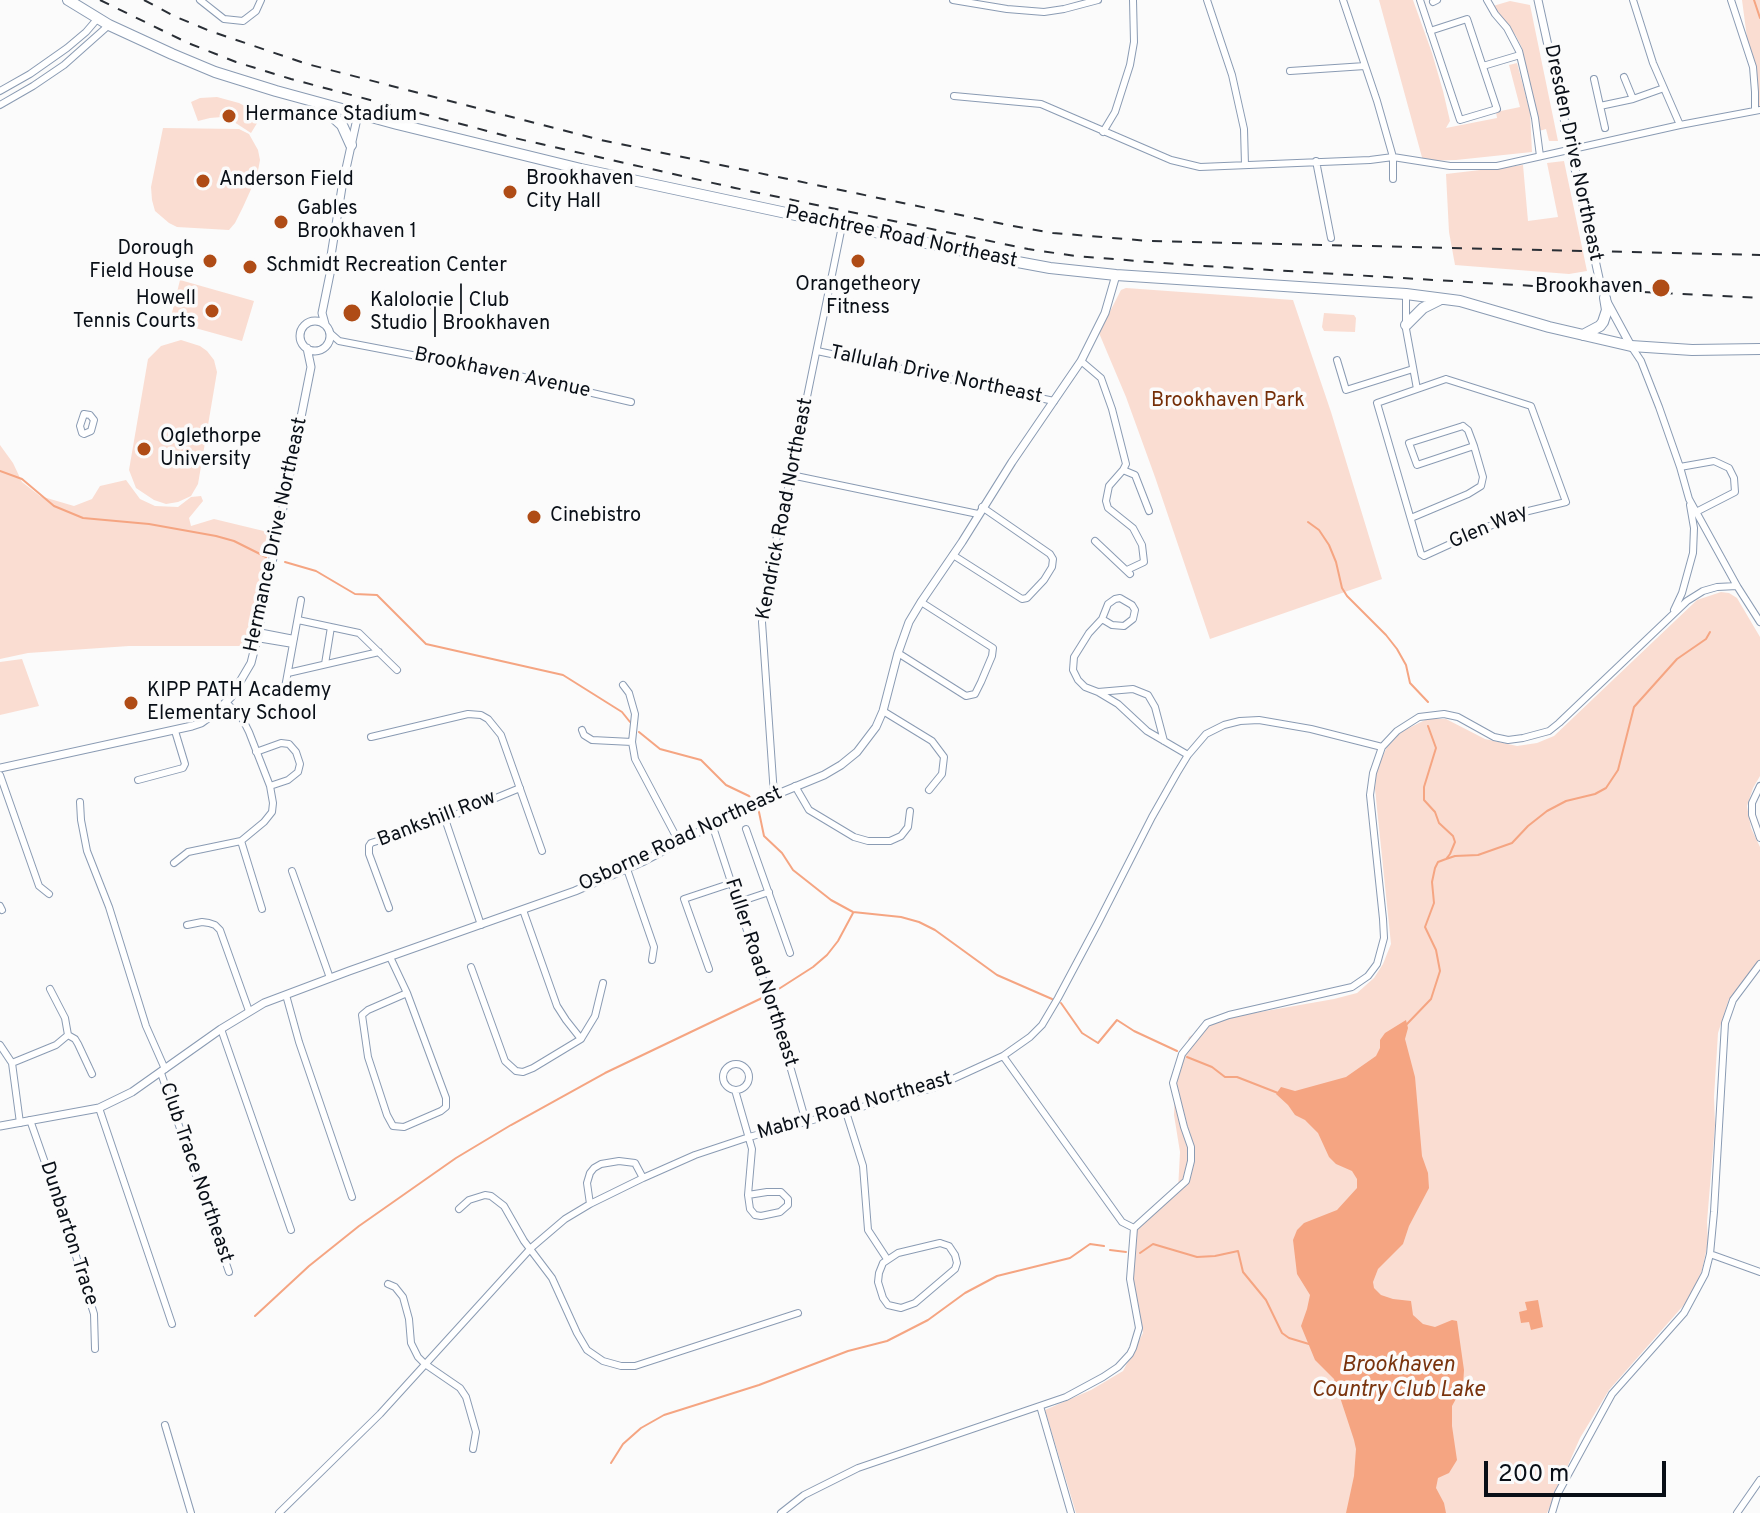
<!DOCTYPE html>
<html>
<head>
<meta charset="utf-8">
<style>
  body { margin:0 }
  #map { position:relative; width:1760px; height:1513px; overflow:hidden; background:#fbfbfb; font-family:Overpass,sans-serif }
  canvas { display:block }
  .scale { position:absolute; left:1484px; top:1461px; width:182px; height:36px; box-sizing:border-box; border:4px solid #090f17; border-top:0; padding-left:10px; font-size:24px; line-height:28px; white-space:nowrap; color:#090f17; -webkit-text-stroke:6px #fbfbfb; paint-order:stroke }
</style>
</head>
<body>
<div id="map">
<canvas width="1760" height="1513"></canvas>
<div class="scale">200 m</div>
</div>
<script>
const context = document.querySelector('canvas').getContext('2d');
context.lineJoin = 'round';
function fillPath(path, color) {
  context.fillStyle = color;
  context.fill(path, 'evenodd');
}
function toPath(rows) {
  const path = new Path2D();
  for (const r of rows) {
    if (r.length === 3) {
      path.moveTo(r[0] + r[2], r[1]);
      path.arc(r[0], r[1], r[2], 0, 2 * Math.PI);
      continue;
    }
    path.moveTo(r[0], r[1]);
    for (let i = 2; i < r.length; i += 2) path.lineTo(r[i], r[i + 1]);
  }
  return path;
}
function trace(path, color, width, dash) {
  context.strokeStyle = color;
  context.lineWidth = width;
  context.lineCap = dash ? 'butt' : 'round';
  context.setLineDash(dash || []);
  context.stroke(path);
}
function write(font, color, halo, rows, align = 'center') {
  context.font = font + ' Overpass,sans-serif';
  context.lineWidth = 7;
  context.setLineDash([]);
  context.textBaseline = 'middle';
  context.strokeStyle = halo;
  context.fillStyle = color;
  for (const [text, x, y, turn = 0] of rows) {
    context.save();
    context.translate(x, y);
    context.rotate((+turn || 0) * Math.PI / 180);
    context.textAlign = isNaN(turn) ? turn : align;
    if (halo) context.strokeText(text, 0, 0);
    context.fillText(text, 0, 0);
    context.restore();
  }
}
fillPath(toPath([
  [1379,0,1413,0,1432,53,1443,91,1450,121,1446,128,1497,118,1496,112,1520,107,1509,65,1517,63,1530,112,1532,152,1456,160,1423,161],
  [1742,0,1760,0,1760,113,1757,113],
  [1510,1,1530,5,1558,141,1549,141,1546,129,1539,131,1522,48,1516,36,1493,6],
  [217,97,239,103,262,115,251,133,231,120,222,117,210,118,198,121,191,102,200,98],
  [163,128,239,129,249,134,258,150,260,160,257,176,243,207,235,223,229,230,177,227,169,223,155,211,152,200,151,187],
  [1564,161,1587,271,1569,274,1455,265,1449,232,1446,174,1523,165,1528,221,1558,217,1547,163],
  [180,280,254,301,242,341,170,321],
  [1126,288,1293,300,1331,412,1382,579,1210,639,1155,477,1126,397,1099,333,1121,290],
  [1324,313,1354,315,1356,318,1355,332,1324,331,1322,327],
  [181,340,200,346,207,351,214,360,217,372,198,484,191,496,178,502,166,504,154,500,136,488,129,470,148,359,161,346],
  [0,445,13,463,22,482,40,496,74,506,92,499,100,486,126,480,140,499,155,506,178,507,191,497,201,496,203,501,189,518,191,526,214,519,272,533,251,646,129,646,28,653,0,659],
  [1721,592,1729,593,1737,598,1760,637,1760,776,1753,788,1747,806,1751,828,1760,847,1760,960,1729,999,1718,1033,1714,1097,1715,1125,1707,1222,1708,1243,1702,1270,1690,1298,1609,1390,1580,1438,1547,1513,1076,1513,1045,1410,1091,1390,1123,1371,1143,1333,1132,1278,1131,1231,1178,1190,1180,1152,1174,1115,1175,1077,1189,1037,1220,1019,1334,999,1357,993,1374,978,1383,964,1391,944,1375,789,1376,770,1387,747,1401,732,1427,719,1446,719,1485,739,1517,746,1537,743,1554,736,1697,600],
  [22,659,39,706,0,715,0,662]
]), '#faddd2');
fillPath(toPath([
  [1406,1020,1408,1028,1405,1039,1415,1077,1422,1156,1428,1173,1429,1188,1409,1226,1403,1244,1378,1269,1373,1282,1374,1288,1381,1295,1393,1299,1411,1301,1413,1315,1423,1324,1435,1327,1452,1320,1457,1321,1464,1370,1463,1386,1452,1406,1452,1426,1457,1460,1449,1473,1438,1478,1436,1488,1444,1503,1446,1513,1346,1513,1354,1476,1356,1449,1354,1440,1334,1379,1315,1360,1301,1326,1307,1309,1310,1295,1297,1274,1293,1240,1297,1230,1304,1223,1337,1210,1357,1188,1357,1179,1352,1171,1336,1164,1329,1157,1318,1133,1305,1120,1295,1115,1288,1105,1276,1094,1281,1087,1295,1091,1346,1077,1376,1056,1380,1048,1380,1040,1385,1033],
  [1538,1300,1543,1327,1531,1330,1529,1322,1521,1323,1519,1312,1527,1310,1525,1302]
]), '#f5a582');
trace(toPath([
  [1754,0,1760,18],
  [0,471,22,479,54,506,83,518,149,524,216,536,234,541,266,557],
  [1308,522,1319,530,1329,545,1336,562,1342,588,1347,596,1386,635,1397,649,1406,665,1410,683,1428,702],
  [285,562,316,571,355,594,377,595,426,644,563,675,622,712,630,722],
  [639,732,660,749,701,760,726,785,749,796,752,801],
  [755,806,759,812,764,836,782,853,793,870,831,900,853,912,901,917,919,922,935,930,997,975,1052,999],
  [1446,859,1455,856,1478,855,1512,843,1528,826,1547,811,1566,801,1595,794,1606,788,1618,770,1634,707,1677,659,1706,639,1710,632],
  [774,992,813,967,827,955,838,941,853,913],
  [1061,1003,1082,1033,1098,1043,1117,1020,1134,1031,1177,1051],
  [1406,1025,1431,999,1440,971,1436,950,1425,927,1434,903,1432,882,1435,868,1438,862,1446,859,1450,854,1455,842,1453,836,1439,823,1435,812,1424,800,1424,787,1436,748,1428,726],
  [1187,1057,1212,1067,1225,1077,1237,1077,1278,1093],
  [1110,1250,1126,1252],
  [1140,1253,1153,1244,1197,1257,1215,1256,1238,1251,1243,1272,1266,1300,1282,1333,1289,1338,1309,1344],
  [255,1316,309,1266,359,1226,456,1158,511,1125,605,1073,762,998],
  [611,1463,623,1444,641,1428,664,1415,759,1385,848,1351,887,1341,928,1320,965,1293,997,1276,1070,1258,1090,1244,1104,1246]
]), '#f5a582', 2);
const minor = toPath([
  [200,0,224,19,243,21,256,11,261,0],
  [953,0,1007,9,1044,12,1064,9,1098,0],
  [1207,0,1232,75,1244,129,1245,165],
  [1343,0,1377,101,1393,157,1393,179],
  [1420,0,1460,120,1497,109,1467,19,1430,31],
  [1487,0,1495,14,1507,28,1519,51,1535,118,1540,156],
  [1633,0,1653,63,1680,125],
  [1731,0,1753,67,1755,92,1755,110],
  [1433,2,1437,0],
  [1483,66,1520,55],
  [1290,71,1365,66],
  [1624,77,1633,99],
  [1594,79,1605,128],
  [0,91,30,74,67,48,86,32,98,18],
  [954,96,1041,104,1171,160,1200,167,1370,160,1393,157,1450,166,1497,166,1680,125,1760,110],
  [0,105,33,86,64,65,109,25],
  [1600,106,1633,99,1664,88],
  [1103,132,1115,112,1130,65,1134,42,1133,0],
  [1316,161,1331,238],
  [1406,294,1406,329,1417,389],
  [330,333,339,341,506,373,631,402],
  [1631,346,1641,361,1659,407,1680,467,1689,499,1737,586,1760,622],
  [817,351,1054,401],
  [1337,360,1346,390,1413,369],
  [1081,361,1101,378,1112,409,1126,464,1123,470,1109,486,1106,501,1108,508,1133,528,1142,545,1144,562,1127,570],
  [1446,379,1531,406,1566,502,1516,514,1424,556,1421,554,1377,403,1446,379],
  [84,414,90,415,94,420,91,431,84,434,82,433,80,426,84,414],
  [1463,426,1468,430,1474,446,1417,465,1409,443,1463,426],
  [1680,467,1714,461,1729,468,1734,478,1735,492,1696,512],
  [1123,470,1135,475,1149,511],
  [791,475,978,514],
  [1411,518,1468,494,1481,486,1483,477,1474,446],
  [1095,541,1130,574],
  [953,555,1022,599,1027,598,1044,580,1052,567,1053,559,1050,554,982,507],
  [1674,610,1682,593,1693,553,1694,528,1690,505],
  [1102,619,1112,625,1124,626,1133,619,1135,610,1132,605,1120,598,1115,599,1108,604,1102,619,1089,633,1074,657,1073,670,1078,680,1085,687,1098,692,1118,704,1147,731,1188,755],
  [298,620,359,633,397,670],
  [258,632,294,639],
  [257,638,293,644],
  [898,653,966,696,975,694,981,682,992,656,993,648,921,602],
  [325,664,331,627],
  [288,673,379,652],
  [623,685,629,693,635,714,632,742,635,759,679,842],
  [1098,692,1133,689,1148,695,1155,707,1164,741],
  [284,693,301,600],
  [883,711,932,741,944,757,942,774,929,790],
  [582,730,584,735,592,740,632,742],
  [371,737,468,714,481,715,488,719,501,735,542,851],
  [256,752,281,743,289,744,296,752,300,764,298,772,288,780,270,786],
  [0,775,39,886,49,894],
  [138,780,183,768,185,764,175,731],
  [795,786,809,810,854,837,868,841,890,841,901,836,908,827,910,811],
  [1760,786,1752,803,1752,815,1760,838],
  [774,795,762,622,770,567,791,475,842,226],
  [80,802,81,820,87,851,109,907,146,1026,165,1069],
  [445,819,481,925],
  [712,824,780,1031,806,1122],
  [746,829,790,953],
  [241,841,262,909],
  [174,863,188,852,241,841,264,822,272,812,273,803,270,786,249,732,243,720,226,702],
  [627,869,654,947,652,960],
  [292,871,330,978],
  [739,902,769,892],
  [0,906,2,910],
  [389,908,369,854,369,846,371,843,445,819,520,788],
  [523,910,557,1006,566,1020,581,1039],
  [187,925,202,922,209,923,215,925,220,930,249,1011],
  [390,957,407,993],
  [471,967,505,1061,516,1071,523,1072,533,1068,581,1039,595,1016,603,983],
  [709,969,684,899,732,883],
  [407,993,446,1098,446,1107,441,1111,404,1127,393,1126,387,1115,368,1057,362,1015,368,1010,407,993],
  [286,995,299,1042,352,1197],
  [221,1029,291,1230],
  [68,1035,75,1039,78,1044,92,1074],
  [0,1045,12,1063,20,1123],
  [1003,1056,1122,1222,1134,1228],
  [12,1063,56,1045,68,1035,65,1018,50,989],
  [736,1077,13],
  [161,1073,229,1272],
  [735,1090,752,1149,748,1195],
  [99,1108,172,1324],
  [846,1112,863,1166,868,1230,887,1259],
  [30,1120,62,1211,94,1314,95,1349],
  [767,1192,781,1192,788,1199,788,1205,780,1212,761,1216,755,1215,750,1209,748,1195,767,1192],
  [590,1204,587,1183,590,1173,594,1168,601,1164,619,1161,635,1163,643,1178],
  [459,1209,469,1200,485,1195,491,1196,504,1206,524,1241,552,1278,577,1333,587,1350,603,1361,621,1366,635,1366,798,1313],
  [940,1243,949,1246,955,1255,957,1263,955,1269,915,1303,901,1308,888,1305,883,1298,878,1282,879,1273,883,1263,898,1253,940,1243],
  [1710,1254,1760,1272],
  [388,1284,395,1287,403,1297,409,1319,411,1343,418,1357,425,1364,460,1388,466,1397,476,1432,473,1449],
  [1040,1406,1071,1513],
  [165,1425,191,1513],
  [279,1513,380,1414,531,1248,565,1219,590,1204,643,1178,695,1155,749,1137,933,1088,1003,1056,1030,1037,1042,1025,1058,998,1098,923,1152,817,1177,773,1188,755,1206,734,1224,725,1240,721,1259,720,1311,729,1382,747],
  [781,1513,804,1495,858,1468,1066,1397,1103,1377,1118,1367,1130,1354,1133,1348,1139,1328,1130,1279,1134,1228,1186,1181,1191,1161,1191,1147,1184,1127,1173,1083,1182,1054,1207,1023,1229,1015,1352,987,1368,976,1377,964,1384,938,1383,919,1370,795,1373,773,1382,747,1397,731,1419,717,1444,714,1458,717,1494,737,1508,740,1523,738,1549,731,1559,723,1687,601,1703,591,1717,587,1737,586],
  [1552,1513,1558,1493,1612,1394,1684,1313,1705,1274,1710,1254,1714,1212,1725,1023,1733,1000,1760,964],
  [1737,1513,1760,1480]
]);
const tertiary = toPath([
  [1538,0,1599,278,1605,298,1631,346],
  [315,336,15],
  [325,324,322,313,331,269,330,262,342,187,358,114],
  [0,768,192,726,201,723,215,713,231,697,251,663,256,643,311,367,307,348],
  [0,1126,99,1108,132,1092,221,1029,264,1003,349,971,575,891,644,861,746,807,824,775,841,765,857,752,876,727,883,711,898,653,909,622,921,602,962,542,1012,462,1081,361,1105,313,1116,275]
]);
const trunk = toPath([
  [68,0,109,25,172,54,215,72,276,91,397,124,581,169,996,258,1050,268,1116,275,1406,294,1460,301,1549,327,1631,346,1692,350,1760,349],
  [319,104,342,125,351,145],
  [1406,325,1423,308,1439,300],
  [1583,335,1600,326,1603,322,1607,310,1605,298]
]);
trace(minor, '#8a9bb3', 8);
trace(tertiary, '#8a9bb3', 9);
trace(trunk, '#8a9bb3', 12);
trace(minor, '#fff', 6);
trace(tertiary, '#fff', 7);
trace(trunk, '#fff', 10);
trace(toPath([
  [100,0,188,43,236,62,291,79,510,137,735,188,1028,249,1075,256,1189,265,1566,288,1760,298],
  [144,0,174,16,210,31,307,64,601,140,1008,225,1053,233,1149,241,1760,255]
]), '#292e35', 2, [10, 10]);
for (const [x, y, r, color] of [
  [229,116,8,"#af4c16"],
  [203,181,8,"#af4c16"],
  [510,192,8,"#af4c16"],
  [281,222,8,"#af4c16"],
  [210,261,8,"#af4c16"],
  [858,261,8,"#af4c16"],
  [250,267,8,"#af4c16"],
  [1661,288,10,"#af4c16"],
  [212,311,8,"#af4c16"],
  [352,313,10,"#af4c16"],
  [144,449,8,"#af4c16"],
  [534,517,8,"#af4c16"],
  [131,703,8,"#af4c16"]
]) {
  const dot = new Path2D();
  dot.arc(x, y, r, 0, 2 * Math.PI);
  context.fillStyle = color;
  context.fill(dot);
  trace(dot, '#fbfbfb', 3);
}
write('20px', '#090f17', '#fbfbfb', [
  ["Hermance Stadium",245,116],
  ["Brookhaven",526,180],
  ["City Hall",526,203],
  ["Anderson Field",219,181],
  ["Gables",297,210],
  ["Brookhaven 1",297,233],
  ["Dorough",194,250,"right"],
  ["Field House",194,273,"right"],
  ["Schmidt Recreation Center",266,267],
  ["Orangetheory",858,286,"center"],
  ["Fitness",858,309,"center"],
  ["Brookhaven",1643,288,"right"],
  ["Howell",196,300,"right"],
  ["Tennis Courts",196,323,"right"],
  ["Kalologie | Club",370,302],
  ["Studio | Brookhaven",370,325],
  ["Oglethorpe",160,438],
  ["University",160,461],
  ["Cinebistro",550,517],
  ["KIPP PATH Academy",147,692],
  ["Elementary School",147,715]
], 'left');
write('20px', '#090f17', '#fbfbfb', [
  ["Dresden Drive Northeast",1572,153,78],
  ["Peachtree Road Northeast",901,238,12],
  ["Brookhaven Avenue",502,374,12],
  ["Tallulah Drive Northeast",936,376,12],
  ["Kendrick Road Northeast",786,509,-79],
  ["Glen Way",1489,528,-23],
  ["Hermance Drive Northeast",277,535,-78],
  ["Bankshill Row",437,820,-21],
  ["Osborne Road Northeast",681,840,-25],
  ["Fuller Road Northeast",760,973,72],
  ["Mabry Road Northeast",855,1107,-16],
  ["Club Trace Northeast",195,1173,71],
  ["Dunbarton Trace",68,1234,72]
]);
write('20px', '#752e07', '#fbfbfb', [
  ["Brookhaven Park",1228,402]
]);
write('italic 22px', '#79330d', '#fbfbfb', [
  ["Brookhaven",1398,1367],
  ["Country Club Lake",1398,1392]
]);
</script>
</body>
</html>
